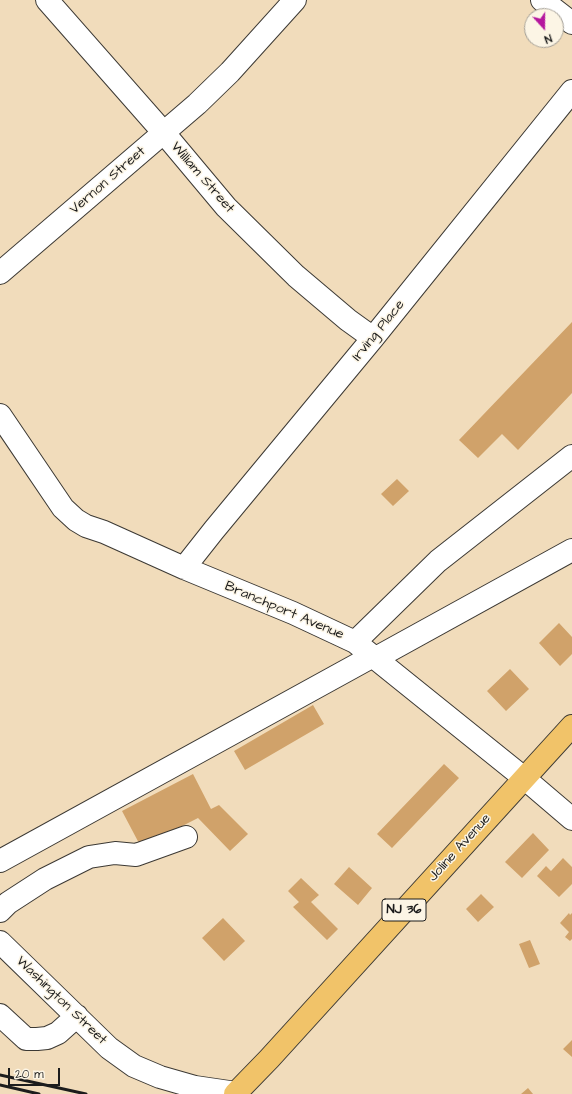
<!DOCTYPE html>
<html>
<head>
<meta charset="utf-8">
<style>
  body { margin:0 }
  #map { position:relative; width:572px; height:1094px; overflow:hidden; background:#f1dcbb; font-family:"Architects Daughter",sans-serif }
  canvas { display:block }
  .north { position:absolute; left:524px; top:8px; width:40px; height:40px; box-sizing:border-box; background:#fcf5e5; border:1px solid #a29e95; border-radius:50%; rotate:159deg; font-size:11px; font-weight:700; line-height:16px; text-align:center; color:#1c1c1c }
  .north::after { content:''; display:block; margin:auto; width:14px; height:18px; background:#b5179e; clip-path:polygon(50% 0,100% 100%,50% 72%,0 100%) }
  .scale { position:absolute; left:8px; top:1068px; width:52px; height:18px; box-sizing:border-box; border:2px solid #1c1c1c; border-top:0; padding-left:5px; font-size:12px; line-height:14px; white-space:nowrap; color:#1c1c1c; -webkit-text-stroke:3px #fcf5e5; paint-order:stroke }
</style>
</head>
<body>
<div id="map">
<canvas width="572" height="1094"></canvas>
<div class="north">N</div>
<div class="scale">20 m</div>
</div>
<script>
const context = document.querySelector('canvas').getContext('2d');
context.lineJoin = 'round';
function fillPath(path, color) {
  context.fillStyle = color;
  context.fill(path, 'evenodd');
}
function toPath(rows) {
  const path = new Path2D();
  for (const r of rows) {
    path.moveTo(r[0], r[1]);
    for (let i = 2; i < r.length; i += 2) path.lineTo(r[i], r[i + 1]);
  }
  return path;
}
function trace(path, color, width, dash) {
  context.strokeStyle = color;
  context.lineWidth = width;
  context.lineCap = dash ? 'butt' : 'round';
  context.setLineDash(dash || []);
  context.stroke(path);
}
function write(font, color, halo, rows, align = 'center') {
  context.font = font + ' "Architects Daughter",sans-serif';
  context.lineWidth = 3;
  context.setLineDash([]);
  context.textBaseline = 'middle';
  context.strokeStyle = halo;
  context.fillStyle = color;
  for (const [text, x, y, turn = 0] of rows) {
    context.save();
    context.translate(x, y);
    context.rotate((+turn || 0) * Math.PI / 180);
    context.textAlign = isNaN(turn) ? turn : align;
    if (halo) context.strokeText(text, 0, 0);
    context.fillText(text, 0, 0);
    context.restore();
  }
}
fillPath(toPath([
  [572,322,572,393,518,450,502,434,478,458,459,440],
  [397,479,409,491,393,506,381,494],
  [559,623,572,637,572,654,560,666,539,643],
  [510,669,529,689,506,711,487,691],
  [313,705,324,724,245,770,234,751],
  [444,764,459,778,392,848,377,834],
  [193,774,211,809,219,805,248,834,230,851,198,818,141,847,122,811],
  [533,833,549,850,522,878,505,862],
  [563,858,572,867,572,884,559,897,537,876,546,866,551,871],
  [349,867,372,888,358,905,334,884],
  [301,878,319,895,311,902,338,929,327,940,293,907,299,902,288,891],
  [481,894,494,907,478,922,466,909],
  [569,913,570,915,572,913,572,939,570,941,565,937,569,932,560,923],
  [223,918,245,941,224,961,202,938],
  [530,940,540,964,529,968,519,944],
  [572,1040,572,1057,563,1049],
  [528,1088,533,1094,521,1094]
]), '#d0a26a');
const minor = toPath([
  [47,0,164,133,226,207,296,276,348,320,373,338],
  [542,0,572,23],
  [0,273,197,104,230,72,295,0],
  [0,415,63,508,76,520,86,526,104,532,184,568,293,613,355,642,524,778,572,819],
  [184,568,214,530,373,338,572,91],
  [355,642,438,561,572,456],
  [376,658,572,550],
  [0,861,373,656],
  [0,911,8,903,45,879,89,857,115,853,136,855,186,837],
  [0,942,109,1048,134,1066,160,1077,195,1087,236,1093],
  [0,1015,26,1039,37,1039,47,1038,58,1033,77,1016]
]);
const major = toPath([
  [235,1094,269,1059,572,726]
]);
trace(minor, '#3c3934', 24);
trace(major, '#3c3934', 24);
trace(minor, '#fff', 22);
trace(major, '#f1c369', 22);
trace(toPath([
  [0,1075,86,1094],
  [0,1085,39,1094]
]), '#1c1c1c', 3);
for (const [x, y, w] of [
  [404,910,44]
]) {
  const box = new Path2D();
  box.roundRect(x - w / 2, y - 11, w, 22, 3);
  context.fillStyle = '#fcf5e5';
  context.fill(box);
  trace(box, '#1c1c1c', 1);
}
write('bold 13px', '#1c1c1c', null, [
  ["NJ 36",404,910]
]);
write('14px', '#1c1c1c', '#fcf5e5', [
  ["William Street",202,178,49],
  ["Vernon Street",108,181,-41],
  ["Irving Place",379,331,-51],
  ["Branchport Avenue",284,611,23],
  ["Joline Avenue",460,848,-48],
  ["Washington Street",61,1001,44]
]);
</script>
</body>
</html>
